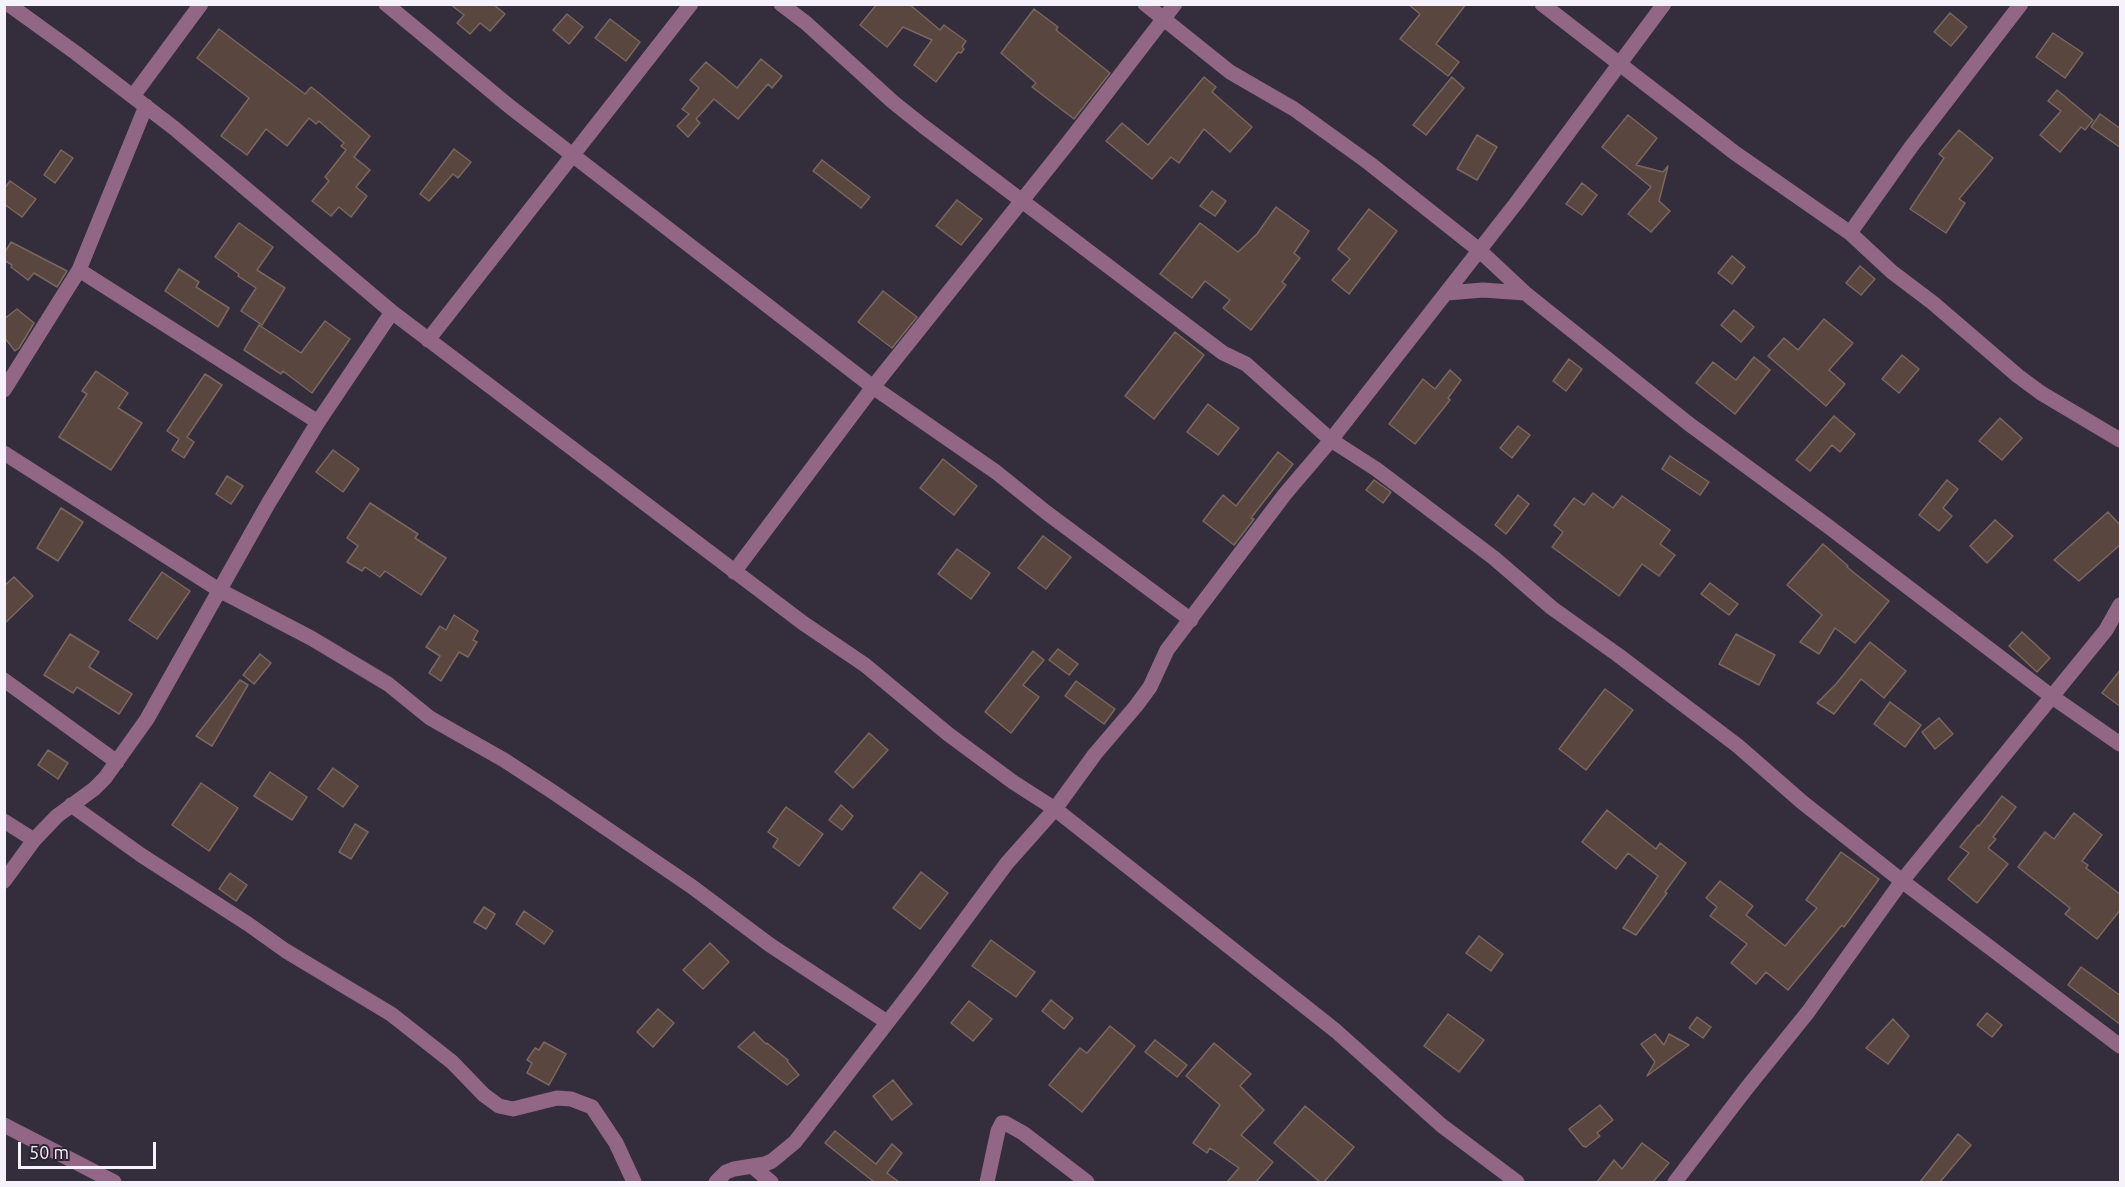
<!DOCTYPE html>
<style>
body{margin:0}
#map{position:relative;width:2125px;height:1187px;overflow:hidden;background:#332d3c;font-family:Ubuntu,sans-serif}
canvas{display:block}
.frame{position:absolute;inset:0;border:6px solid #f6f2fc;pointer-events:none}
.scale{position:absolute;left:18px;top:1142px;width:138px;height:27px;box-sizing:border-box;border:3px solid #f6f2fc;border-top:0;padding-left:8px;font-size:18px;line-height:21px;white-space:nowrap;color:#f6f2fc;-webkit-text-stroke:4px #2a2432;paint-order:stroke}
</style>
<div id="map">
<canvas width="2125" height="1187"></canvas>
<div class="frame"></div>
<div class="scale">50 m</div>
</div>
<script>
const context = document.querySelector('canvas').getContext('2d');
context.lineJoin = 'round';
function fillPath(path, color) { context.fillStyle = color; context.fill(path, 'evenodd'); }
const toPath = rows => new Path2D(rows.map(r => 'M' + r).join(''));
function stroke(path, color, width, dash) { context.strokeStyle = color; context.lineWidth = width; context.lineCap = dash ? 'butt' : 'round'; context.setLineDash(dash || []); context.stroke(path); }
const building = toPath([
 [450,4,493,4,505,14,490,31,480,23,470,34,457,23,464,15,450,4],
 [877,4,909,4,940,30,944,25,966,41,962,47,964,49,961,53,958,52,936,82,914,65,932,40,903,27,887,47,860,25,877,4],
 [1408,4,1466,4,1436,44,1459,62,1448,76,1400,39,1420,14,1408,4],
 [1034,9,1058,27,1056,30,1110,73,1074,119,1032,87,1036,83,1001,53,1034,9],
 [1950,13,1967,27,1951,46,1934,32,1950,13],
 [567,14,583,27,569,44,553,30,567,14],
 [610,19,640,42,626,61,595,38,610,19],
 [219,29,305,94,311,87,319,93,370,136,354,157,370,170,356,187,367,196,351,217,339,207,331,216,312,201,329,181,325,177,346,150,341,146,344,143,319,121,316,124,309,118,287,146,266,129,247,155,221,136,249,98,197,58,219,29],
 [2053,33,2083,53,2065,78,2036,57,2053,33],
 [761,59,782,76,772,88,768,84,738,119,714,99,696,119,700,123,688,137,677,126,689,114,682,109,699,88,690,80,706,62,737,88,761,59],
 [1204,77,1216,87,1212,92,1252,127,1230,152,1204,129,1179,163,1171,157,1152,179,1106,141,1122,123,1148,145,1204,77],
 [1452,77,1464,88,1426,135,1413,125,1452,77],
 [2057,90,2093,120,2085,130,2081,127,2060,152,2040,135,2061,111,2048,101,2057,90],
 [2100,114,2121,129,2121,148,2091,127,2100,114],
 [1628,115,1657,138,1636,165,1663,172,1668,166,1659,201,1670,211,1651,232,1628,214,1651,187,1602,147,1628,115],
 [1959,130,1993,158,1959,199,1965,203,1946,233,1910,209,1944,158,1939,154,1959,130],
 [1477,135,1497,147,1477,180,1457,169,1477,135],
 [454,149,471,162,458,178,453,174,429,201,420,194,454,149],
 [61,150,73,158,55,183,44,175,61,150],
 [822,160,870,197,861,208,813,171,822,160],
 [10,181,36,199,22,217,4,204,4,189,10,181],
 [1582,183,1597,195,1582,215,1566,204,1582,183],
 [1212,191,1226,201,1215,216,1200,206,1212,191],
 [957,200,982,219,961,245,936,226,957,200],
 [1276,207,1309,231,1294,253,1300,258,1282,282,1286,285,1251,330,1223,308,1230,300,1205,281,1192,298,1160,274,1200,223,1238,252,1257,234,1276,207],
 [1369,209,1397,231,1349,294,1332,280,1350,259,1338,249,1369,209],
 [239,223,273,247,257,270,285,288,262,325,241,311,256,288,238,276,239,274,215,257,239,223],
 [11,242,67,271,57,287,34,273,28,280,11,267,12,265,4,260,4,254,11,242],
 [1732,256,1745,267,1732,284,1718,273,1732,256],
 [1860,266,1875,279,1861,295,1846,283,1860,266],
 [179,269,199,282,196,287,229,308,218,327,165,291,179,269],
 [883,291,917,317,892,348,858,322,883,291],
 [17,309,34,323,19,348,15,351,4,337,4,319,17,309],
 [1734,310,1754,327,1741,342,1721,325,1734,310],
 [1824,319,1853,343,1829,370,1845,384,1826,406,1768,356,1784,338,1798,350,1824,319],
 [325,321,350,339,312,393,283,371,281,374,244,350,259,325,301,353,325,321],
 [1175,332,1204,355,1154,419,1125,396,1175,332],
 [1902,355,1919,369,1899,393,1882,379,1902,355],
 [1754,357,1770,370,1735,414,1696,383,1713,362,1736,380,1754,357],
 [1569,359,1582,369,1566,391,1553,381,1569,359],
 [1450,370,1461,380,1448,398,1450,400,1415,444,1389,424,1423,379,1435,389,1450,370],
 [96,371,128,393,118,408,142,423,111,470,59,437,87,394,82,391,96,371],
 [205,374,222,385,187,437,194,442,184,458,172,450,179,439,167,431,205,374],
 [1208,404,1239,428,1218,455,1187,432,1208,404],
 [1834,416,1855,434,1840,452,1832,445,1810,471,1796,460,1834,416],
 [2000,418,2022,438,2002,460,1979,441,2000,418],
 [1518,426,1530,435,1512,458,1500,448,1518,426],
 [333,450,359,469,343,492,316,472,333,450],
 [1278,452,1293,464,1251,518,1254,519,1234,545,1203,521,1223,495,1236,506,1278,452],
 [1670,456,1709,482,1700,495,1662,469,1670,456],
 [943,459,977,486,954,515,920,488,943,459],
 [227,476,243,486,231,504,216,494,227,476],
 [1374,480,1391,492,1383,503,1366,490,1374,480],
 [1947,480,1958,489,1943,508,1952,516,1939,531,1919,515,1947,480],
 [1593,493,1613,508,1622,496,1670,530,1660,544,1675,555,1659,576,1642,564,1619,596,1552,547,1563,532,1554,525,1574,498,1584,505,1593,493],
 [1518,495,1529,504,1506,534,1495,525,1518,495],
 [370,503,418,534,415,538,446,558,421,595,385,571,380,577,365,567,362,571,347,562,358,546,347,538,370,503],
 [61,508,83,522,58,561,37,548,61,508],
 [2108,512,2121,526,2121,544,2079,581,2054,560,2108,512],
 [1995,520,2013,536,1987,563,1970,546,1995,520],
 [1043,536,1071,557,1046,589,1018,568,1043,536],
 [1823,544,1848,566,1847,567,1889,601,1855,643,1835,628,1819,654,1800,642,1822,615,1787,585,1823,544],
 [957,549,990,573,971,599,938,574,957,549],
 [162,572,190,591,157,639,129,620,162,572],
 [14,577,33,596,4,624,4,586,14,577],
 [1710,583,1738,604,1729,615,1701,594,1710,583],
 [454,615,478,631,473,640,477,642,468,657,459,652,441,681,429,673,440,656,426,647,440,626,446,630,454,615],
 [2022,632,2050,658,2037,672,2009,646,2022,632],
 [70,634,99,652,89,667,132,694,119,714,77,687,73,693,44,675,70,634],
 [1736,634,1775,655,1759,685,1719,664,1736,634],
 [1870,642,1906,671,1884,698,1861,679,1834,714,1817,703,1836,684,1870,642],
 [1058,649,1078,664,1069,675,1049,660,1058,649],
 [1033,651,1044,660,1023,685,1039,697,1011,733,985,712,1033,651],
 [260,654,271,663,254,684,243,675,260,654],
 [2121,669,2121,707,2102,693,2121,669],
 [240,680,248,685,212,746,196,736,240,680],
 [1076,681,1115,709,1104,724,1065,696,1076,681],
 [1605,689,1633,710,1586,770,1559,749,1605,689],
 [1890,702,1921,725,1905,747,1874,724,1890,702],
 [1939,718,1953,734,1935,749,1922,732,1939,718],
 [869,733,888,750,853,788,835,772,869,733],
 [48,750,68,763,58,779,38,765,48,750],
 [333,768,358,786,343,807,318,789,333,768],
 [270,772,307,797,292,820,254,796,270,772],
 [201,783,238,808,209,851,172,825,201,783],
 [2002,796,2016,807,1993,837,1996,839,1988,848,2008,864,1977,903,1948,879,1969,853,1960,847,1978,825,1979,826,2002,796],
 [841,805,853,816,842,830,829,820,841,805],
 [786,807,823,834,799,866,773,847,778,839,768,832,786,807],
 [1607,810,1656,849,1660,843,1686,863,1665,892,1667,893,1636,935,1623,928,1658,876,1628,853,1616,869,1582,842,1607,810],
 [2074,813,2102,835,2082,861,2088,865,2086,868,2121,895,2121,909,2097,939,2065,914,2070,908,2018,867,2045,832,2054,839,2074,813],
 [355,824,368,832,351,859,339,852,355,824],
 [1841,852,1879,879,1844,927,1842,925,1788,990,1766,972,1756,984,1731,963,1747,944,1710,916,1717,907,1706,898,1720,881,1753,906,1746,915,1785,946,1817,908,1806,900,1841,852],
 [921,872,948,893,920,929,893,908,921,872],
 [230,873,247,885,236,901,219,889,230,873],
 [484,907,495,914,486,929,474,922,484,907],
 [524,911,553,931,544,944,516,924,524,911],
 [1479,936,1503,954,1491,971,1466,953,1479,936],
 [991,940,1035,972,1016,997,972,966,991,940],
 [710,943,729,962,703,989,683,970,710,943],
 [2081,967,2121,996,2121,1025,2068,985,2081,967],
 [1051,1000,1073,1018,1064,1029,1042,1011,1051,1000],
 [969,1001,992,1019,973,1041,951,1023,969,1001],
 [658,1009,674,1023,653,1047,637,1032,658,1009],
 [1987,1013,2002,1025,1992,1037,1977,1025,1987,1013],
 [1448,1014,1484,1040,1459,1072,1424,1046,1448,1014],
 [1697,1017,1711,1027,1703,1038,1689,1028,1697,1017],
 [1893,1019,1909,1036,1888,1064,1866,1048,1893,1019],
 [1110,1026,1135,1046,1082,1112,1049,1085,1080,1048,1087,1053,1110,1026],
 [754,1032,766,1044,767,1043,788,1060,787,1061,799,1075,787,1085,738,1047,754,1032],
 [1655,1034,1664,1045,1669,1034,1689,1045,1647,1076,1655,1062,1641,1044,1655,1034],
 [1155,1040,1187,1065,1177,1077,1145,1052,1155,1040],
 [544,1042,566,1054,549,1085,527,1073,532,1063,527,1060,535,1048,539,1050,544,1042],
 [1214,1043,1251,1074,1240,1086,1264,1110,1241,1135,1273,1162,1256,1182,1227,1182,1239,1168,1210,1148,1207,1153,1193,1143,1220,1105,1186,1076,1214,1043],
 [893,1080,912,1104,892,1120,873,1096,893,1080],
 [1600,1105,1613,1120,1597,1133,1600,1136,1586,1147,1583,1146,1569,1129,1600,1105],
 [1305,1106,1354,1147,1324,1182,1320,1182,1274,1143,1305,1106],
 [835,1131,876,1164,892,1144,902,1153,887,1173,899,1182,874,1182,825,1143,835,1131],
 [1958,1134,1971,1145,1940,1182,1920,1182,1958,1134],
 [1642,1143,1669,1163,1653,1182,1597,1182,1614,1160,1622,1169,1642,1143]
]);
fillPath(building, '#58463f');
stroke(building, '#7a675f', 1.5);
stroke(toPath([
 [8,4,76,53,174,128,392,312,803,623,865,665,948,734,1013,782,1055,809,1336,1031,1441,1125,1517,1182],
 [386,4,509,106,873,387,996,472,1047,513,1191,620],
 [781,4,806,23,893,102,923,126,1223,353,1246,364,1331,440,1376,469,1494,558,1552,608,1618,655,1738,746,1802,802,1902,881,2120,1046],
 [1145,4,1230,72,1294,109,1369,163,1479,250,1525,293,1689,424,1829,527,2051,696,2120,744],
 [1542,4,1735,153,1850,233,1892,272,1933,303,2018,376,2041,393,2120,440],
 [133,96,201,4],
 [146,106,79,270,318,422],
 [1850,233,1911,147,2021,4],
 [1447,293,1483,290,1525,293],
 [428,340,691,4],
 [4,390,79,270],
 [4,453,219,590,311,638,388,684,430,718,504,760,550,790,691,886,770,945,887,1022],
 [734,572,873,387,1068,143,1175,4],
 [4,680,117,762],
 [71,805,141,855,248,924,286,951,391,1014,452,1062,484,1095,499,1106,513,1109,557,1098,571,1099,592,1107,616,1143,634,1182],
 [4,821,34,840],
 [4,881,34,840,57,816,94,789,105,778,147,719,268,504,318,422,392,312],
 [4,1125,114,1182],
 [753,1167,771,1182],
 [716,1182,726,1172,734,1169,765,1164,772,1161,795,1142,921,979,1007,863,1055,809,1095,754,1136,706,1150,687,1167,650,1285,494,1331,440,1517,202,1664,4],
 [987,1182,998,1131,1002,1123,1005,1123,1023,1133,1087,1182],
 [1675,1182,1746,1089,1808,1012,1902,881,2106,630,2120,605]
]), '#926685', 15);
</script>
